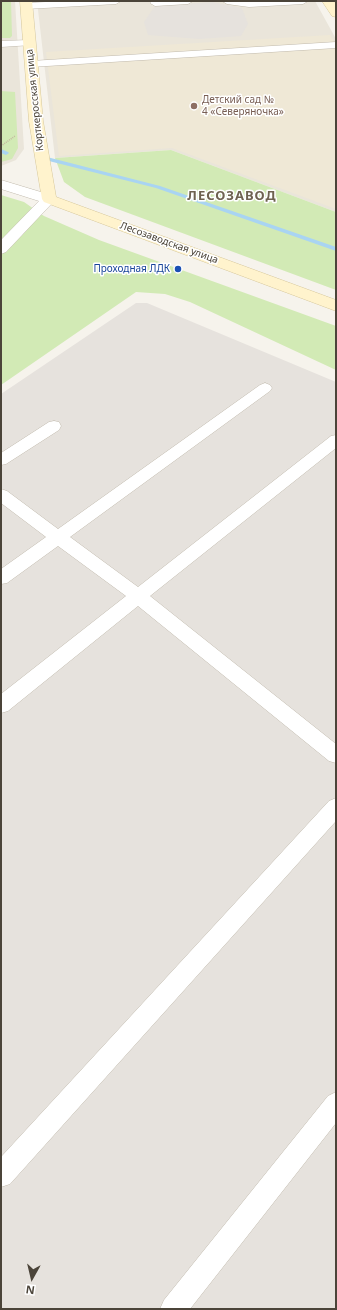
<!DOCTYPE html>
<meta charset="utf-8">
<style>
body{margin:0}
#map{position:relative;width:337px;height:1310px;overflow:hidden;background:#f6f3ec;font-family:"Noto Sans",sans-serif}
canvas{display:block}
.frame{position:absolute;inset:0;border:2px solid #4b4439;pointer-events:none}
.north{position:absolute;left:12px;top:1258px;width:40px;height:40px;-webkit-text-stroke:3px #fff;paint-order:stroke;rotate:188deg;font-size:11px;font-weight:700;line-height:16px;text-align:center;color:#4b4439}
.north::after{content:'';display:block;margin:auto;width:14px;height:18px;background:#4b4439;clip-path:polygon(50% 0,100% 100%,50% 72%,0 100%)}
</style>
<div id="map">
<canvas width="337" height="1310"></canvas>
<div class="frame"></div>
<div class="north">N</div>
</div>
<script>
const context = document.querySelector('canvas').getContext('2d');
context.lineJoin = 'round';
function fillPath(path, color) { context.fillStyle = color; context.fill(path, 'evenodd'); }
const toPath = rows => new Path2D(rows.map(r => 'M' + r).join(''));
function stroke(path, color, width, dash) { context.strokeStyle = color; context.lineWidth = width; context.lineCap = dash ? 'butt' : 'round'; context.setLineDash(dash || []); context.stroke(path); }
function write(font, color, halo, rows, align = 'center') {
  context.font = font + ' "Noto Sans",sans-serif'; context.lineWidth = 3; context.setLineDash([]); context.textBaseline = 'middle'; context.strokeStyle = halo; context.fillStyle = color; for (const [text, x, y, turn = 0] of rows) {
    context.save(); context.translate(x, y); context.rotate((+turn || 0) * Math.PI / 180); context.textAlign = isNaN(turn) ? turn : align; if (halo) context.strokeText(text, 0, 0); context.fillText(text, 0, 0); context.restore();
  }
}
fillPath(toPath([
 [1,1,15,1,24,149,16,160,1,166],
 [37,1,315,1,336,39,336,212,171,150,55,158]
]), '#eae5da');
fillPath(toPath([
 [212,2,242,8,248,24,241,36,200,39,148,35,144,22,155,6],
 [136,303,147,303,336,382,336,1309,1,1309,1,394]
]), '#e6e2dd');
fillPath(toPath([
 [330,35,336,45,336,209,172,148,59,156,46,52]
]), '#efe8d6');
fillPath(toPath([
 [1,1,11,1,12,36,10,38,1,38],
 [1,91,15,92,18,148,12,159,1,162],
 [171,150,336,212,336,290,85,197,64,182,55,158],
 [1,195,24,202,44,216,99,240,336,326,336,370,190,302,165,294,136,292,1,385]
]), '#d2eab5');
fillPath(toPath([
 [1,149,8,152,9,153,6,155,1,153,1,149],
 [43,156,160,186,336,247,336,251,156,188,41,159,41,157,43,156]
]), '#a9d4f2');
const lane = toPath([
 [65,1,121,1,116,4,26,9,21,6,26,3,65,1],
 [152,1,193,1,188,4,155,6,150,3,152,1],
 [222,1,308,1,303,4,249,7,227,4,222,1],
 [29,40,32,41,34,43,32,45,1,47,1,41,29,40],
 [336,42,336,48,31,67,26,64,31,61,336,42],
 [265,383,270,385,272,388,270,391,70,537,138,587,331,436,336,435,336,448,150,596,336,744,336,763,329,761,138,606,8,711,1,713,1,694,126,596,58,546,7,583,1,584,1,569,46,537,1,503,1,489,7,491,58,529,260,385,265,383],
 [54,421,59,422,61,426,59,430,6,464,1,465,1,453,49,422,54,421],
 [336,798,336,821,10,1184,1,1187,1,1157,329,801,336,798],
 [336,1092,336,1123,190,1309,160,1309,164,1300,328,1096,336,1092]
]);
const street = toPath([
 [1,180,54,196,56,199,6,252,1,254,1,240,39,201,1,189,1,180]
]);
const secondary = toPath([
 [20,1,32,1,43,121,56,197,336,300,336,311,44,202,42,199,29,121,20,1],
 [322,1,334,1,336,5,336,17,332,16,322,1]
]);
stroke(lane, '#c2bbae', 1);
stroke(street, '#c2bbae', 1);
stroke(secondary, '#d6c79b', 1);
stroke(toPath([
 [1,146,15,136]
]), '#c4b79f', 1.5, [1, 1]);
fillPath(lane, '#fff');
fillPath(street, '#fff');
fillPath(secondary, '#fff3cd');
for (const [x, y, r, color] of [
 [194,106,4,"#8d6e63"],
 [178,269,4,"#1a4fb4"]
]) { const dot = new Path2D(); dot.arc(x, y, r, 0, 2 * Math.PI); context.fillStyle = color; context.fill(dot); stroke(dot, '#fff', 1.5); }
write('10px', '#4b4439', '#fff', [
 ["Корткеросская улица",35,100,-96],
 ["Лесозаводская улица",169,243,20]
]);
write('10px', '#785e54', '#fff', [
 ["Детский сад №",202,100],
 ["4 «Северяночка»",202,112]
], 'left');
write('10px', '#164399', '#fff', [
 ["Проходная ЛДК",170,269]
], 'right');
context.letterSpacing = '1px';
write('bold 13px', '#6e6250', '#fff', [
 ["ЛЕСОЗАВОД",232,196]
]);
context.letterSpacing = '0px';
</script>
